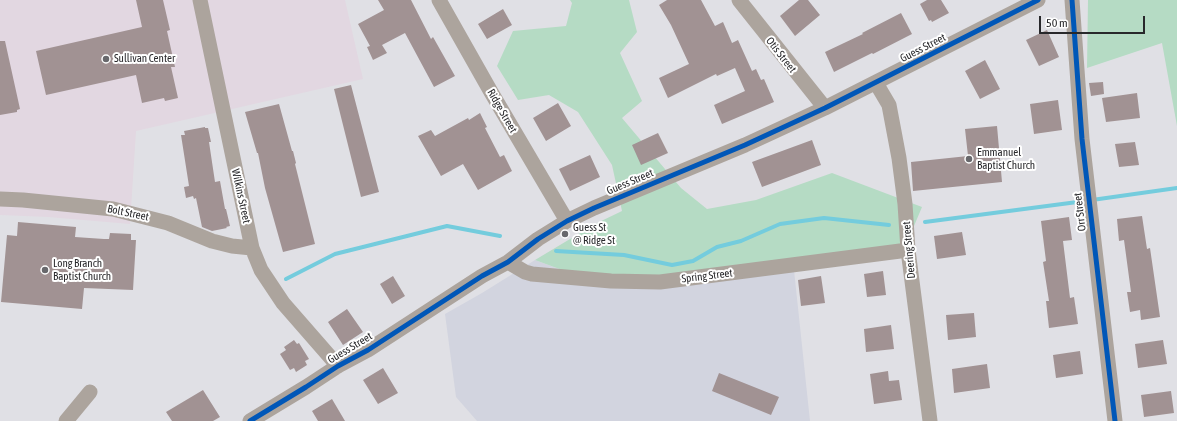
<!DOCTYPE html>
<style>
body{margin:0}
#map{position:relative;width:1177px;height:421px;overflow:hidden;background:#e0e0e5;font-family:"Asap Condensed",sans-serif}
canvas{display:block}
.scale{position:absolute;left:1039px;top:16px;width:106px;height:18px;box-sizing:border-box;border:2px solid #28282b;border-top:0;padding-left:5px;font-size:12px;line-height:14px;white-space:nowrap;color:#28282b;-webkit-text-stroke:3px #fff;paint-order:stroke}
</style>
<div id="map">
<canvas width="1177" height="421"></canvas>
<div class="scale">50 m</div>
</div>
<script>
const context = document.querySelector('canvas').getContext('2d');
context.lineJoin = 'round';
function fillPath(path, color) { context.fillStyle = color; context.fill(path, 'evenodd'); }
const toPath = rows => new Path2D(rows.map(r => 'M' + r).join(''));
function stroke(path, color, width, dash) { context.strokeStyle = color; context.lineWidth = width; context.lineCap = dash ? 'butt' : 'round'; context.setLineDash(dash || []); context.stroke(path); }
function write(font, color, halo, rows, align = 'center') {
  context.font = font + ' "Asap Condensed",sans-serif'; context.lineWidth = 4; context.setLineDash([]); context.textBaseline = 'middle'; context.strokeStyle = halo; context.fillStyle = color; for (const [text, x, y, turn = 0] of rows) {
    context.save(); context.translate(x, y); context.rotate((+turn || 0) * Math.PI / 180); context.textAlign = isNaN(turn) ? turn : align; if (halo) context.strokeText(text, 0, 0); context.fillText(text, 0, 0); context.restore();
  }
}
fillPath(toPath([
 [535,260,592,281,794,270,810,421,477,421,456,397,445,314,482,293]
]), '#d2d4df');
fillPath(toPath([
 [0,0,345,0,363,79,136,131,130,224,48,217,0,215]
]), '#e2d7e1');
fillPath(toPath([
 [570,0,629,0,637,32,620,53,642,101,622,118,681,188,707,209,756,200,832,173,922,207,906,245,794,270,592,281,535,260,595,224,622,211,612,165,578,112,549,95,518,100,497,66,513,31,566,26,572,3],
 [1088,0,1177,0,1177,126,1162,43,1087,68]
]), '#b5dbc4');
stroke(toPath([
 [1092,200,1177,188],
 [925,222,1085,201],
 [556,251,624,255,672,265,693,261,717,247,741,241,780,224,824,218,889,225],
 [286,279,335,254,447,226,500,236]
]), '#74ccdd', 4);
fillPath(toPath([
 [136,0,163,0,170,30,167,31,175,67,171,67,178,98,165,101,164,98,142,103,136,75,46,95,36,51,142,27],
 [378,0,411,0,431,39,433,37,455,76,434,87,405,33,382,45,387,53,373,60,367,47,370,46,358,24,384,10],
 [667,0,701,0,715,26,723,22,732,43,738,40,752,71,756,69,761,80,764,79,774,102,722,124,714,105,745,91,735,68,717,76,716,74,668,98,659,78,689,64,671,25,659,5],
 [799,0,808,0,820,15,795,36,780,16],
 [927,0,941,0,949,13,932,22,931,20,929,21,920,4],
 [503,9,512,25,487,39,478,24],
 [901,13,912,34,873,54,872,53,834,72,825,52,863,34,862,33],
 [1047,30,1059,57,1039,66,1026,40],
 [0,41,5,41,20,109,17,110,17,112,0,115],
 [985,60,1000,89,980,99,965,71],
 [1103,82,1104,94,1091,96,1089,83],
 [351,85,379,192,361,197,334,89],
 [1137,93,1140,118,1106,122,1102,98],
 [1058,100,1062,130,1034,134,1030,104],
 [558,103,571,126,546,141,533,118],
 [279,104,292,151,293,151,296,163,295,164,315,244,283,252,265,188,258,153,257,153,245,112],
 [480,113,487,127,485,128,500,157,504,155,512,171,478,190,463,164,441,176,418,136,431,130,435,136,468,118,469,120],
 [997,126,1002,182,913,191,911,162,968,156,965,129],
 [205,127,205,128,208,128,211,142,209,142,215,182,220,181,225,209,226,209,230,226,226,227,227,228,212,231,202,227,196,198,194,199,193,196,186,198,184,187,189,186,181,135,185,135,184,131],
 [658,133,668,153,641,165,632,145],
 [812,140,821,165,762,187,752,162],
 [1135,142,1139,165,1119,167,1115,144],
 [590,155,600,177,570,191,559,169],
 [1142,216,1147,249,1150,248,1160,317,1141,320,1140,310,1130,312,1127,292,1131,292,1124,240,1119,241,1117,219],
 [1069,217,1072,240,1063,241,1070,298,1074,297,1078,324,1049,328,1046,301,1049,301,1043,262,1046,261,1041,221],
 [18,222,76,227,75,237,104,239,109,239,110,233,131,234,131,240,136,240,133,290,84,288,82,309,1,302,7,235,17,236],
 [962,232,966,255,937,259,934,236],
 [883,271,886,295,867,297,864,274],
 [393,276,405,296,392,304,380,284],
 [821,276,825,303,801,306,798,280],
 [347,309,363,332,343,345,328,322],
 [974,313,976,337,948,340,946,315],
 [891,325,894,349,866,352,864,329],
 [294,340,297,344,299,343,309,359,305,361,307,365,296,372,294,368,290,370,280,354,286,350,284,347],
 [1163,340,1167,364,1138,368,1135,344],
 [1080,351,1083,374,1056,378,1053,355],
 [987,364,990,388,954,393,952,369],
 [383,368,398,393,378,404,363,380],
 [888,371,889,381,899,380,902,400,874,404,870,374],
 [719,373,779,397,771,415,712,391],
 [203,390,220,417,213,421,172,421,166,412],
 [1171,391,1174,413,1144,417,1141,395],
 [332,399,345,421,318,421,312,411]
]), '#a19293');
stroke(toPath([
 [200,0,252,248,261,270,283,303,338,366],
 [439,0,491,92,567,221],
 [739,0,825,108],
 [1072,0,1082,139,1115,421],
 [876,83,889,105,899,158,905,204,908,250,930,421],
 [0,199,23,200,113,209,168,223,212,241,232,246,252,248],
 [508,262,525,272,532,274,611,281,660,282,908,250],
 [66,421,90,392],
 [250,421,306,387,338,366,368,350,482,276,508,262,538,239,567,221,594,208,745,145,825,108,1038,0]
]), '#aca49d', 15);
stroke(toPath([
 [1072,0,1082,139,1115,421],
 [250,421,306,387,338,366,368,350,482,276,508,262,538,239,567,221,594,208,745,145,825,108,1038,0]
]), '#0057b8', 5);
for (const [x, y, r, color] of [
 [106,59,4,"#68686c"],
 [969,159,4,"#68686c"],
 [565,234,4,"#68686c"],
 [45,270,4,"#68686c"]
]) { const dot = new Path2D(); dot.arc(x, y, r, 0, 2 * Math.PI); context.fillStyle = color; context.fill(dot); stroke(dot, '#fff', 1.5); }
write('11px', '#28282b', '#fff', [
 ["Guess Street",923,48,-27],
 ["Otis Street",781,55,52],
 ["Ridge Street",502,111,60],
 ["Guess Street",630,182,-23],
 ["Wilkins Street",241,196,78],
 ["Orr Street",1080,212,-97],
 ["Bolt Street",128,213,12],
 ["Deering Street",909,250,-95],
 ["Spring Street",707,276,-7],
 ["Guess Street",350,348,-31]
]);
write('11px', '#28282b', '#fff', [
 ["Sullivan Center",114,59],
 ["Emmanuel",977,153],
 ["Baptist Church",977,166],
 ["Guess St",573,228],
 ["@ Ridge St",573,241],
 ["Long Branch",53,264],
 ["Baptist Church",53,277]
], 'left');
</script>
